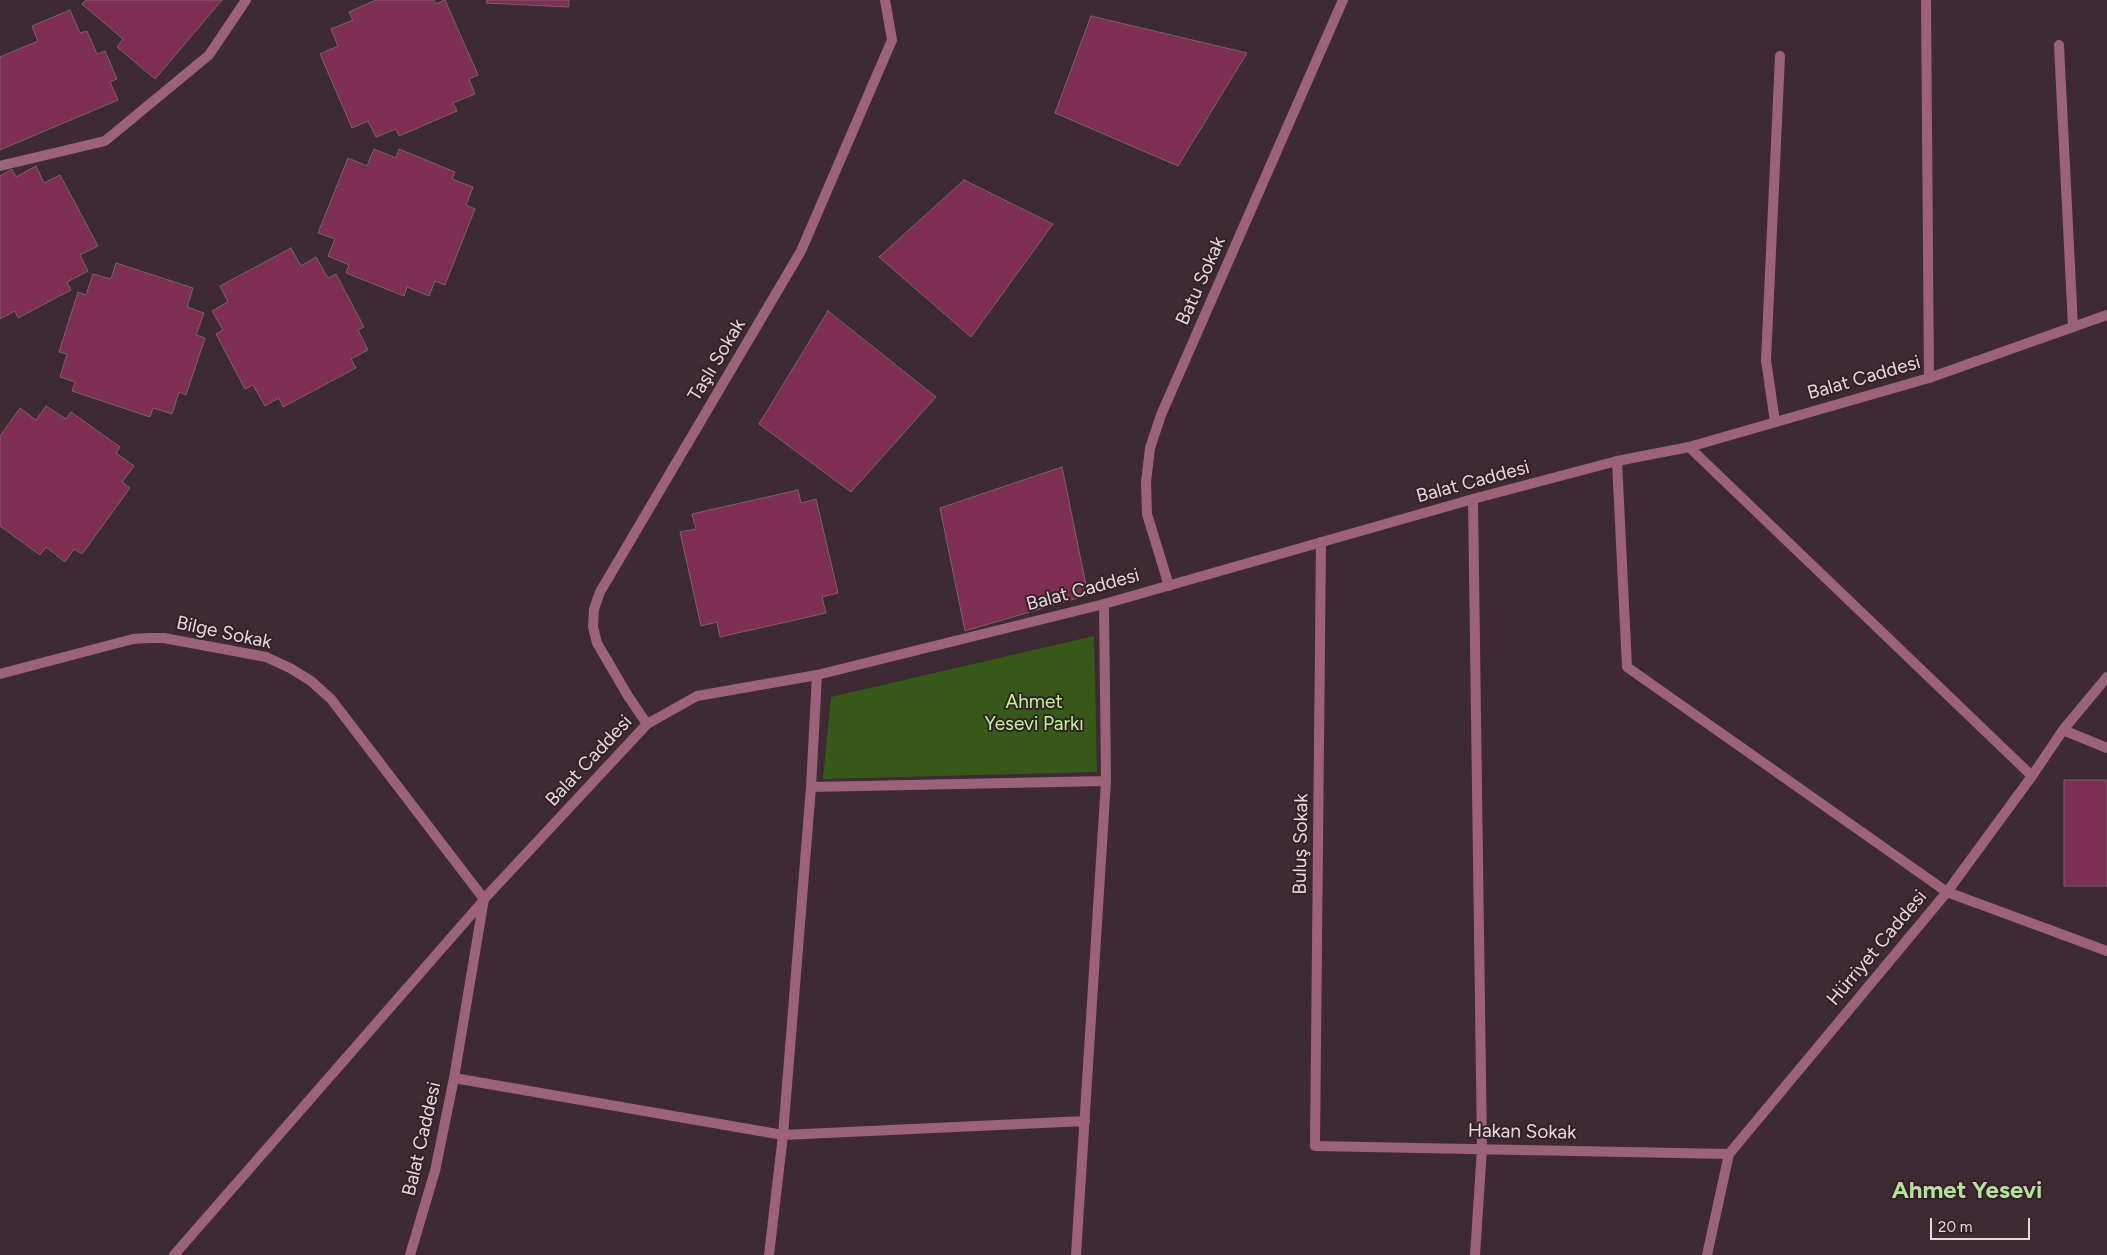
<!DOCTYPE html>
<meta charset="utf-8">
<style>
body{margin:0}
#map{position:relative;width:2107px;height:1255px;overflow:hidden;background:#3e2a32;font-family:Figtree,sans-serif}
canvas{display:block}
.scale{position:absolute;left:1930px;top:1218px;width:100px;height:22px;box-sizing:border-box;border:2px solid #e6d9de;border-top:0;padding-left:6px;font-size:15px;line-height:18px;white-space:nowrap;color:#e6d9de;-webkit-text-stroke:4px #342128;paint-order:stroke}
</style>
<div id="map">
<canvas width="2107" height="1255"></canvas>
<div class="scale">20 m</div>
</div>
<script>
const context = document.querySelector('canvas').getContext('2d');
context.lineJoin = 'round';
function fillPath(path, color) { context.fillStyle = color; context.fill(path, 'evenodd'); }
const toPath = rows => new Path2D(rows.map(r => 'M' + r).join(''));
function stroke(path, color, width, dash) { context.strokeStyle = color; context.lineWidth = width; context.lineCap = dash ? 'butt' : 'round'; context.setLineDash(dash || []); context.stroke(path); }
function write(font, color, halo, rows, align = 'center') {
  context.font = font + ' Figtree,sans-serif'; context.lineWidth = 4; context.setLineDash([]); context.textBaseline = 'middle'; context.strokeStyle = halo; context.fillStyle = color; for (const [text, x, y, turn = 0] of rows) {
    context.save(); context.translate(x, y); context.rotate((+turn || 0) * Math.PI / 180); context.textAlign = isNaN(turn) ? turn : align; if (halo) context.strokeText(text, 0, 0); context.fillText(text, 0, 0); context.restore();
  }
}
fillPath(toPath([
 [1094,636,1097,772,823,779,831,697]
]), '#36591a');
const building = toPath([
 [86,0,222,0,155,79,117,47,123,39,82,4,86,0],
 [376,0,434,0,436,4,445,0,478,75,469,79,475,94,453,103,457,111,399,136,396,129,376,137,368,121,352,128,320,54,338,46,331,29,353,20,349,12,376,0],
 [487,0,569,0,569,7,486,3,487,0],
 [70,10,80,33,87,31,97,54,105,51,117,79,110,82,118,100,0,150,0,57,38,41,32,26,70,10],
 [1091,16,1247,53,1178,166,1055,113,1091,16],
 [374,149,396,158,399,149,455,172,452,179,473,187,466,205,475,209,445,285,435,281,429,296,407,287,404,296,346,273,349,265,328,256,335,239,318,233,348,158,367,166,374,149],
 [36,166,44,183,60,175,98,246,80,255,88,271,67,282,71,290,18,318,15,311,0,319,0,176,12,169,16,177,36,166],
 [964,180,1053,224,971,337,879,257,964,180],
 [291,248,301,266,316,257,328,278,336,274,364,327,358,330,368,350,351,359,356,368,283,407,279,398,265,406,253,385,245,389,216,334,223,330,212,311,228,302,220,286,291,248],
 [116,263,193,288,187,307,204,313,196,335,205,338,186,395,179,392,172,414,153,408,150,417,72,391,75,382,60,377,67,354,59,352,78,292,86,295,93,274,111,279,116,263],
 [828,311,936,397,851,492,759,424,828,311],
 [46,406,66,419,71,412,120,447,116,453,134,466,122,482,130,488,82,554,74,549,65,562,46,547,40,555,0,526,0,436,20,408,36,420,46,406],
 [1062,467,1088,595,965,631,940,508,1062,467],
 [798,490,801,503,816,499,838,593,822,597,826,613,720,637,717,622,701,626,680,532,696,529,692,514,798,490],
 [2064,780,2107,780,2107,886,2064,886,2064,780]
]);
fillPath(building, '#7e2d53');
stroke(building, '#79626a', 1);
stroke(toPath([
 [2059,45,2073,327],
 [1775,422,1766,360,1780,56]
]), '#9c6279', 10);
stroke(toPath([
 [1926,0,1929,378],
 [0,166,105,141,209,55,246,0],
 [1689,447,2032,776],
 [1617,461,1627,667,1947,892,2107,951],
 [1473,499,1482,1149,1475,1255],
 [1321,542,1315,1146,1729,1154],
 [1169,586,1147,514,1146,482,1150,448,1161,415,1343,0],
 [0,674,133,639,149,638,164,638,266,657,290,668,311,681,331,699,484,899],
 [647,724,628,696,597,643,593,627,594,609,600,592,801,251,892,40,885,0],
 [2063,730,2107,748],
 [811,787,1106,781],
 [454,1078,783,1135,1085,1121],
 [769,1255,783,1135,811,787,817,675],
 [1076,1255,1106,781,1104,604]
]), '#9c6279', 10);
stroke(toPath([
 [174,1255,484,900],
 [410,1255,435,1171,454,1078,484,899,647,724,697,696,817,675,1104,604,1473,499,1617,461,1689,447,1929,378,2107,315],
 [1707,1255,1729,1154,1947,892,2032,776,2063,730,2107,677]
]), '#9c6279', 10);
write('19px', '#e6d9de', '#342128', [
 ["Batu Sokak",1201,281,-66],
 ["Taşlı Sokak",717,360,-59],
 ["Balat Caddesi",1864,378,-16],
 ["Balat Caddesi",1473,482,-15],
 ["Balat Caddesi",1083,590,-15],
 ["Bilge Sokak",224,633,12],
 ["Balat Caddesi",589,761,-47],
 ["Buluş Sokak",1301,844,-89],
 ["Hürriyet Caddesi",1877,948,-50],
 ["Hakan Sokak",1522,1132,1],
 ["Balat Caddesi",422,1139,-77]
]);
write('19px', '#bafa91', '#342128', [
 ["Ahmet",1034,702],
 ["Yesevi Parkı",1034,724]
]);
write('bold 24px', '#b7e19e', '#342128', [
 ["Ahmet Yesevi",1967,1191]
]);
</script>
